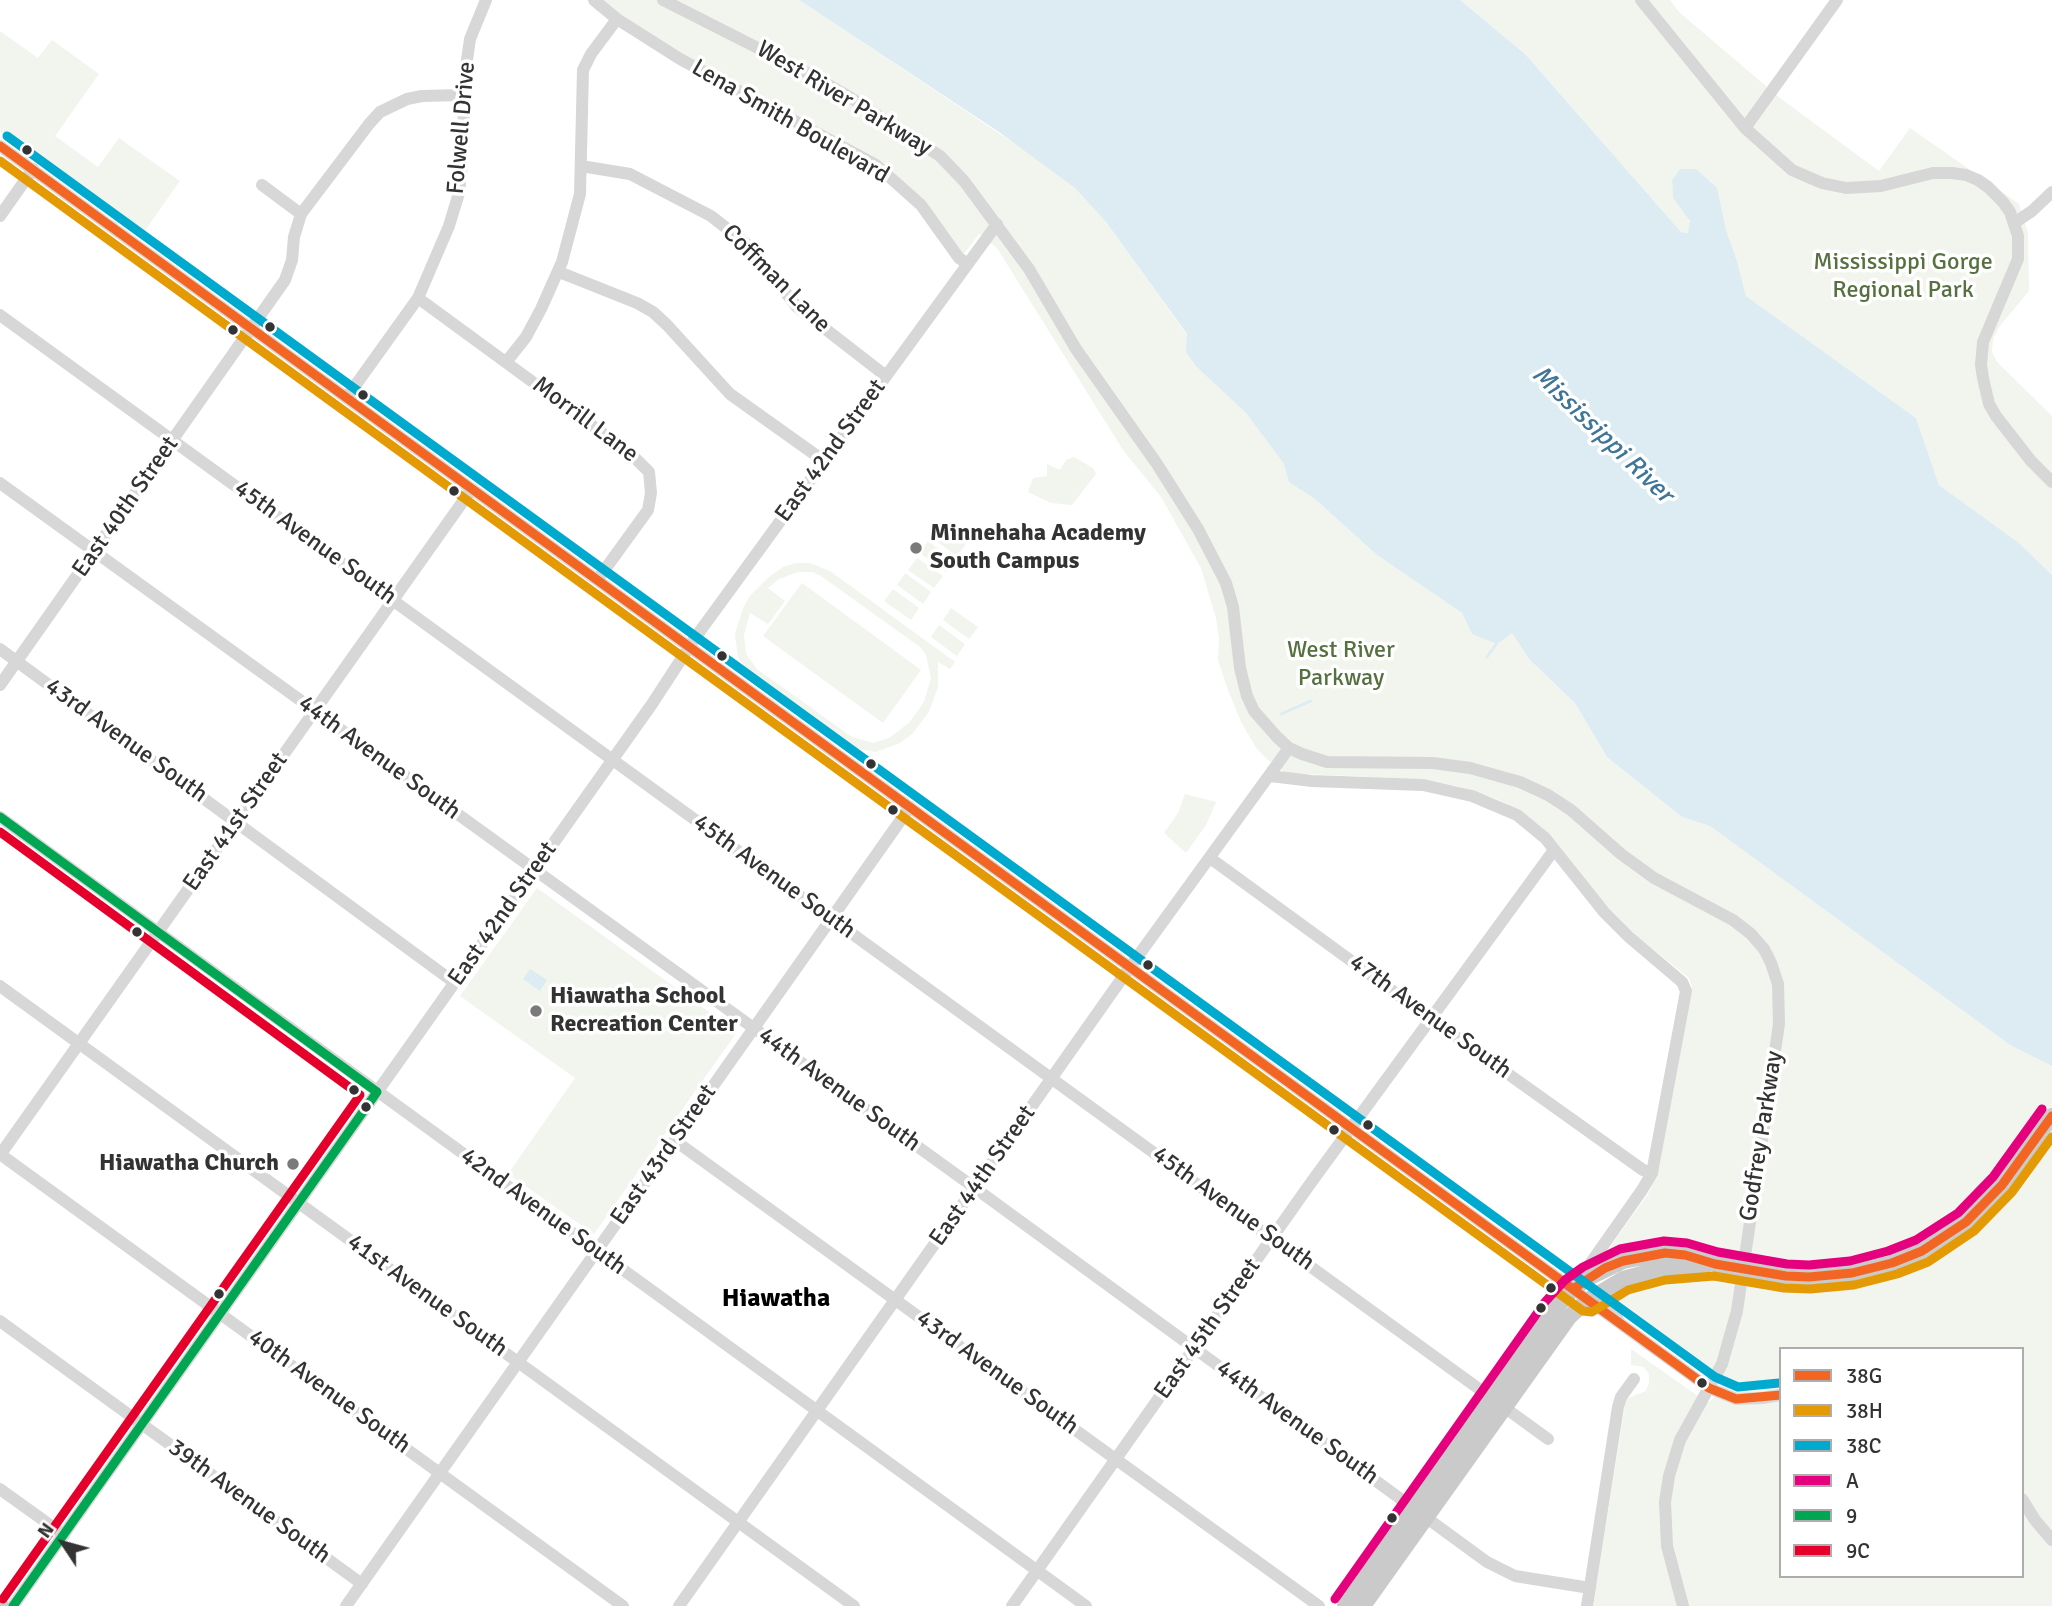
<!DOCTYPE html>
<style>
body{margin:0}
#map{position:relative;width:2052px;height:1606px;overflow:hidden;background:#fff;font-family:Signika,sans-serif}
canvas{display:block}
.legend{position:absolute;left:1779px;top:1347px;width:245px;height:231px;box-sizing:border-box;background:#fff;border:2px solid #adadad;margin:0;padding:9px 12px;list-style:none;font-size:21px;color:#333}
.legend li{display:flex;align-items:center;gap:14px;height:35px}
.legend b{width:35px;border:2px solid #adadad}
.north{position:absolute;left:28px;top:1508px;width:70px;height:70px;-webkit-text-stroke:5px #fff;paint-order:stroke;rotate:306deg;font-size:19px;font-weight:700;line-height:28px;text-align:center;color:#333}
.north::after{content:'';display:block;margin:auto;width:24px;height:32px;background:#333;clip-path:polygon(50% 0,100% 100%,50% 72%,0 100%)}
</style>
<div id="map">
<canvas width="2052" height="1606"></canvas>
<ul class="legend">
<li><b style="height:9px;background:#f26522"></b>38G</li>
<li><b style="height:9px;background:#e39a05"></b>38H</li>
<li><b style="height:9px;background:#00a9ce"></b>38C</li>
<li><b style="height:9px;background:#e5007d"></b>A</li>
<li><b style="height:9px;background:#00a651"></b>9</li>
<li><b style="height:9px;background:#e4002b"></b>9C</li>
</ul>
<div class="north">N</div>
</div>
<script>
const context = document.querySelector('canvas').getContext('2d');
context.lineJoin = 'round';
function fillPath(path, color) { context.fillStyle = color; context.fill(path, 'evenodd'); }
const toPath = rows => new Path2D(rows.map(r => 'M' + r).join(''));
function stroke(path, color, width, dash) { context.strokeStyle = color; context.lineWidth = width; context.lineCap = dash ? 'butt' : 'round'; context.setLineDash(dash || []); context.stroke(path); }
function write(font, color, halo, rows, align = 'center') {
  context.font = font + ' Signika,sans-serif'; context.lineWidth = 7; context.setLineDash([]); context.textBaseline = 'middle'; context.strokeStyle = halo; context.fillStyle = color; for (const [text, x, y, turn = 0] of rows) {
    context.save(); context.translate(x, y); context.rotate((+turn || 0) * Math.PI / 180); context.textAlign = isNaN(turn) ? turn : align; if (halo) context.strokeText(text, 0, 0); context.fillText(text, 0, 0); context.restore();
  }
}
fillPath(toPath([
 [603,0,799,0,1035,157,1075,188,1106,222,1187,335,1223,389,1246,413,1284,464,1290,482,1315,499,1377,555,1462,613,1472,634,1512,633,1529,659,1575,703,1607,757,1682,817,1710,826,2010,1045,2052,1066,2052,1606,1593,1606,1626,1399,1646,1391,1649,1383,1649,1374,1644,1367,1631,1365,1631,1349,1708,1403,1724,1388,1617,1310,1614,1304,1616,1293,1629,1286,1656,1277,1691,1275,1734,1282,1738,1253,1707,1248,1666,1247,1625,1252,1606,1258,1605,1254,1648,1194,1659,1169,1692,987,1689,978,1639,938,1602,901,1544,829,1526,815,1499,800,1458,786,1416,779,1286,773,1268,760,1257,749,1241,722,1228,690,1218,660,1219,639,1216,618,1201,568,1161,497,1123,450,997,248,979,234,964,254,925,201,879,161,683,55,620,14],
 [1781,1349,2022,1349,2022,1576,1781,1576],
 [1460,0,1670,0,1679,12,1780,98,1879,171,1910,128,2019,204,2028,233,2029,291,1999,327,1993,339,1992,352,1997,362,2052,416,2052,575,2019,543,1939,485,1916,418,1746,296,1737,261,1726,230,1696,169,1680,169,1672,180,1673,198,1690,221,1689,233,1681,232,1525,54],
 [0,31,38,58,52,40,99,74,55,136,98,167,119,138,180,181,141,236,0,132],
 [1074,457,1093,468,1096,474,1072,505,1051,503,1028,492,1033,478,1047,476,1047,464,1060,470,1066,460],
 [940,525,966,544,957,556,931,537],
 [928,541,954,560,946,572,920,553],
 [917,558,943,576,934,588,908,570],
 [796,563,810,563,830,571,955,662,950,669,938,662,938,687,929,712,912,734,900,743,876,752,853,748,751,675,738,658,735,634,743,608,750,596,769,577,783,567],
 [798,572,812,572,821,576,920,647,926,655,931,678,924,702,909,723,889,738,873,743,852,737,757,669,746,654,744,635,750,613,768,624,785,601,768,588,779,579],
 [905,573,931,592,923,604,897,585],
 [802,583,921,670,883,723,763,636],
 [893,589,919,608,911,620,884,601],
 [951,608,978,627,969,639,943,620],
 [939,625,965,644,957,656,931,637],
 [1185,794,1216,802,1206,825,1186,853,1164,833,1178,813],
 [537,888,737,1032,594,1234,508,1174,575,1078,460,996]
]), '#f1f5ed');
fillPath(toPath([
 [799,0,1460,0,1525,54,1681,232,1688,233,1690,221,1673,198,1672,180,1680,169,1696,169,1717,188,1726,230,1737,261,1746,296,1916,418,1939,485,2019,543,2052,575,2052,1066,2010,1045,1710,826,1682,817,1607,757,1575,703,1529,659,1512,633,1497,644,1472,634,1462,613,1377,555,1315,499,1289,482,1284,464,1246,413,1196,366,1186,352,1187,334,1106,222,1075,188,999,132],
 [530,969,547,980,540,991,523,979]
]), '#ddebf3');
stroke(toPath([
 [1487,657,1497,643],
 [1281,714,1311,701]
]), '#ddebf3', 2.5);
stroke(toPath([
 [594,0,617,19,680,59,876,165,921,205,959,258,968,264],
 [663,0,811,75,851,98,940,156,964,181,1029,269,1076,349,1157,464,1198,529,1226,583,1233,607,1240,668,1247,696,1254,711,1277,737,1289,748,1302,754,1327,762,1433,763,1470,768,1520,782,1548,795,1571,810,1621,854,1654,878,1733,920,1751,934,1764,949,1771,963,1778,984,1779,1024,1737,1311,1722,1364,1680,1440,1669,1476,1665,1502,1667,1546,1683,1606],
 [1641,0,1745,128,1792,170,1822,183,1846,188,1881,186,1933,173,1952,173,1966,175,1978,180,1988,187,2003,202,2010,212,2018,236,2018,259,1983,342,1981,365,1983,378,1989,404,1996,416,2031,461,2052,482],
 [1745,128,1837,0],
 [0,146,1709,1388,1736,1399,1762,1398,1781,1395],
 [581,166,630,174,711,216,749,246,797,307,886,376],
 [262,185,301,214],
 [0,216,33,169],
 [2014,223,2032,211,2052,192],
 [559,272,637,303,653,312,667,325,730,394,824,461],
 [418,298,631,454,649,472,651,493,648,510,598,579],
 [0,315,1548,1439],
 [507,361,526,337,541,309,562,262,580,194,583,70,591,54,617,19],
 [347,397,418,298,449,226,459,193,463,154,464,122,462,95,470,39,486,0],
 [0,483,968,1183,1487,1562,1515,1576,1590,1588],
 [0,649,455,983],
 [0,685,285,280,292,260,294,237,301,214,369,124,380,112,407,99,422,96,462,95],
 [1270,776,1312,781,1423,785,1472,796,1517,815,1545,838,1604,912,1629,937,1682,982,1686,991,1652,1173,1642,1190,1576,1284],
 [0,817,1086,1606],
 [1210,858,1431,1019,1643,1170,1652,1173],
 [0,986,854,1606],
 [674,1140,1319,1606],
 [0,1154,623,1606],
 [0,1155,471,490],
 [1616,1283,1608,1301,1618,1320],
 [0,1321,362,1584],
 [0,1489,64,1535],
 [2022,1499,2035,1520,2052,1540],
 [13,1606,652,704,695,638,997,224],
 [346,1606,910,807],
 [679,1606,1130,967,1289,748],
 [1012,1606,1310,1184,1554,850],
 [1587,1606,1618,1407,1621,1397,1634,1379]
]), '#d7d7d7', 12);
stroke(toPath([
 [0,1606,1,1606],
 [1345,1606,1555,1309,1573,1289,1590,1277,1623,1261,1665,1253,1685,1255,1715,1264,1786,1276,1809,1277,1852,1273,1892,1263,1922,1251,1966,1222,2002,1185,2052,1116],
 [1363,1606,1569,1317,1588,1300,1623,1279,1663,1268,1706,1265]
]), '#cacaca', 16);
stroke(toPath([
 [0,146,1709,1388,1736,1399,1781,1395],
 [1573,1289,1605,1268,1623,1261,1665,1253,1685,1255,1715,1264,1786,1276,1809,1277,1852,1273,1892,1263,1922,1251,1966,1222,2002,1185,2052,1116]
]), '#f26522', 9);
stroke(toPath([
 [0,161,1583,1311,1592,1312,1628,1290,1665,1280,1714,1276,1784,1288,1810,1289,1854,1285,1897,1274,1928,1262,1974,1231,2012,1192,2052,1137]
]), '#e39a05', 9);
stroke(toPath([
 [7,136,1715,1377,1738,1387,1779,1383]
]), '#00a9ce', 9);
stroke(toPath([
 [1335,1599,1545,1302,1565,1280,1583,1267,1620,1249,1664,1241,1687,1243,1718,1252,1787,1264,1809,1265,1850,1261,1888,1251,1916,1240,1958,1213,1993,1177,2042,1109]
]), '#e5007d', 9);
stroke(toPath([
 [0,817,377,1092,13,1606]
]), '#00a651', 9);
stroke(toPath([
 [0,832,360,1095,3,1599]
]), '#e4002b', 9);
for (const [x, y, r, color] of [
 [27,150,6,"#333"],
 [270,327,6,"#333"],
 [233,330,6,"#333"],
 [363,395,6,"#333"],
 [454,491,6,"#333"],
 [916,548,7,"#7a7a7a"],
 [722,656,6,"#333"],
 [871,764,6,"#333"],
 [893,810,6,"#333"],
 [137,932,6,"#333"],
 [1148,965,6,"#333"],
 [536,1011,7,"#7a7a7a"],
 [354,1090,6,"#333"],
 [366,1107,6,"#333"],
 [1368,1125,6,"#333"],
 [1334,1130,6,"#333"],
 [293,1164,7,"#7a7a7a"],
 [1551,1288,6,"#333"],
 [219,1294,6,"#333"],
 [1541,1308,6,"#333"],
 [1702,1383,6,"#333"],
 [1392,1518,6,"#333"]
]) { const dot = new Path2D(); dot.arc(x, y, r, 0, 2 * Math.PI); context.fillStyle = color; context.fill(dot); stroke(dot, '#fff', 2.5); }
write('24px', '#333', '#fff', [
 ["West River Parkway",844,99,31],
 ["Lena Smith Boulevard",790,122,30],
 ["Folwell Drive",462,128,-85],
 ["Coffman Lane",776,279,45],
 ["Morrill Lane",585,420,37],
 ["East 42nd Street",831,451,-54],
 ["East 40th Street",126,507,-55],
 ["45th Avenue South",315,543,36],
 ["43rd Avenue South",126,741,36],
 ["44th Avenue South",379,758,36],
 ["East 41st Street",236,822,-55],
 ["45th Avenue South",774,877,36],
 ["East 42nd Street",503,914,-55],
 ["47th Avenue South",1430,1017,36],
 ["44th Avenue South",839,1090,36],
 ["Godfrey Parkway",1762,1136,-81],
 ["East 43rd Street",664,1155,-55],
 ["East 44th Street",983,1176,-55],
 ["45th Avenue South",1233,1209,36],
 ["42nd Avenue South",543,1212,36],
 ["41st Avenue South",427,1296,36],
 ["East 45th Street",1208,1329,-55],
 ["43rd Avenue South",997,1373,36],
 ["40th Avenue South",329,1392,36],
 ["44th Avenue South",1297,1423,36],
 ["39th Avenue South",249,1502,36]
]);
write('24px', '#56703f', '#fff', [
 ["Mississippi Gorge",1903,263],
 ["Regional Park",1903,291],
 ["West River",1341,651],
 ["Parkway",1341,679]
]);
write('bold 24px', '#333', '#fff', [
 ["Minnehaha Academy",930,534],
 ["South Campus",930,562],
 ["Hiawatha School",550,997],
 ["Recreation Center",550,1025],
 ["Hiawatha Church",279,1164,"right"]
], 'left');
write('italic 26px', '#3f7597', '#fff', [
 ["Mississippi River",1602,435,44]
]);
write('bold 26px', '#000', '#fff', [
 ["Hiawatha",776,1299]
]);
</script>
